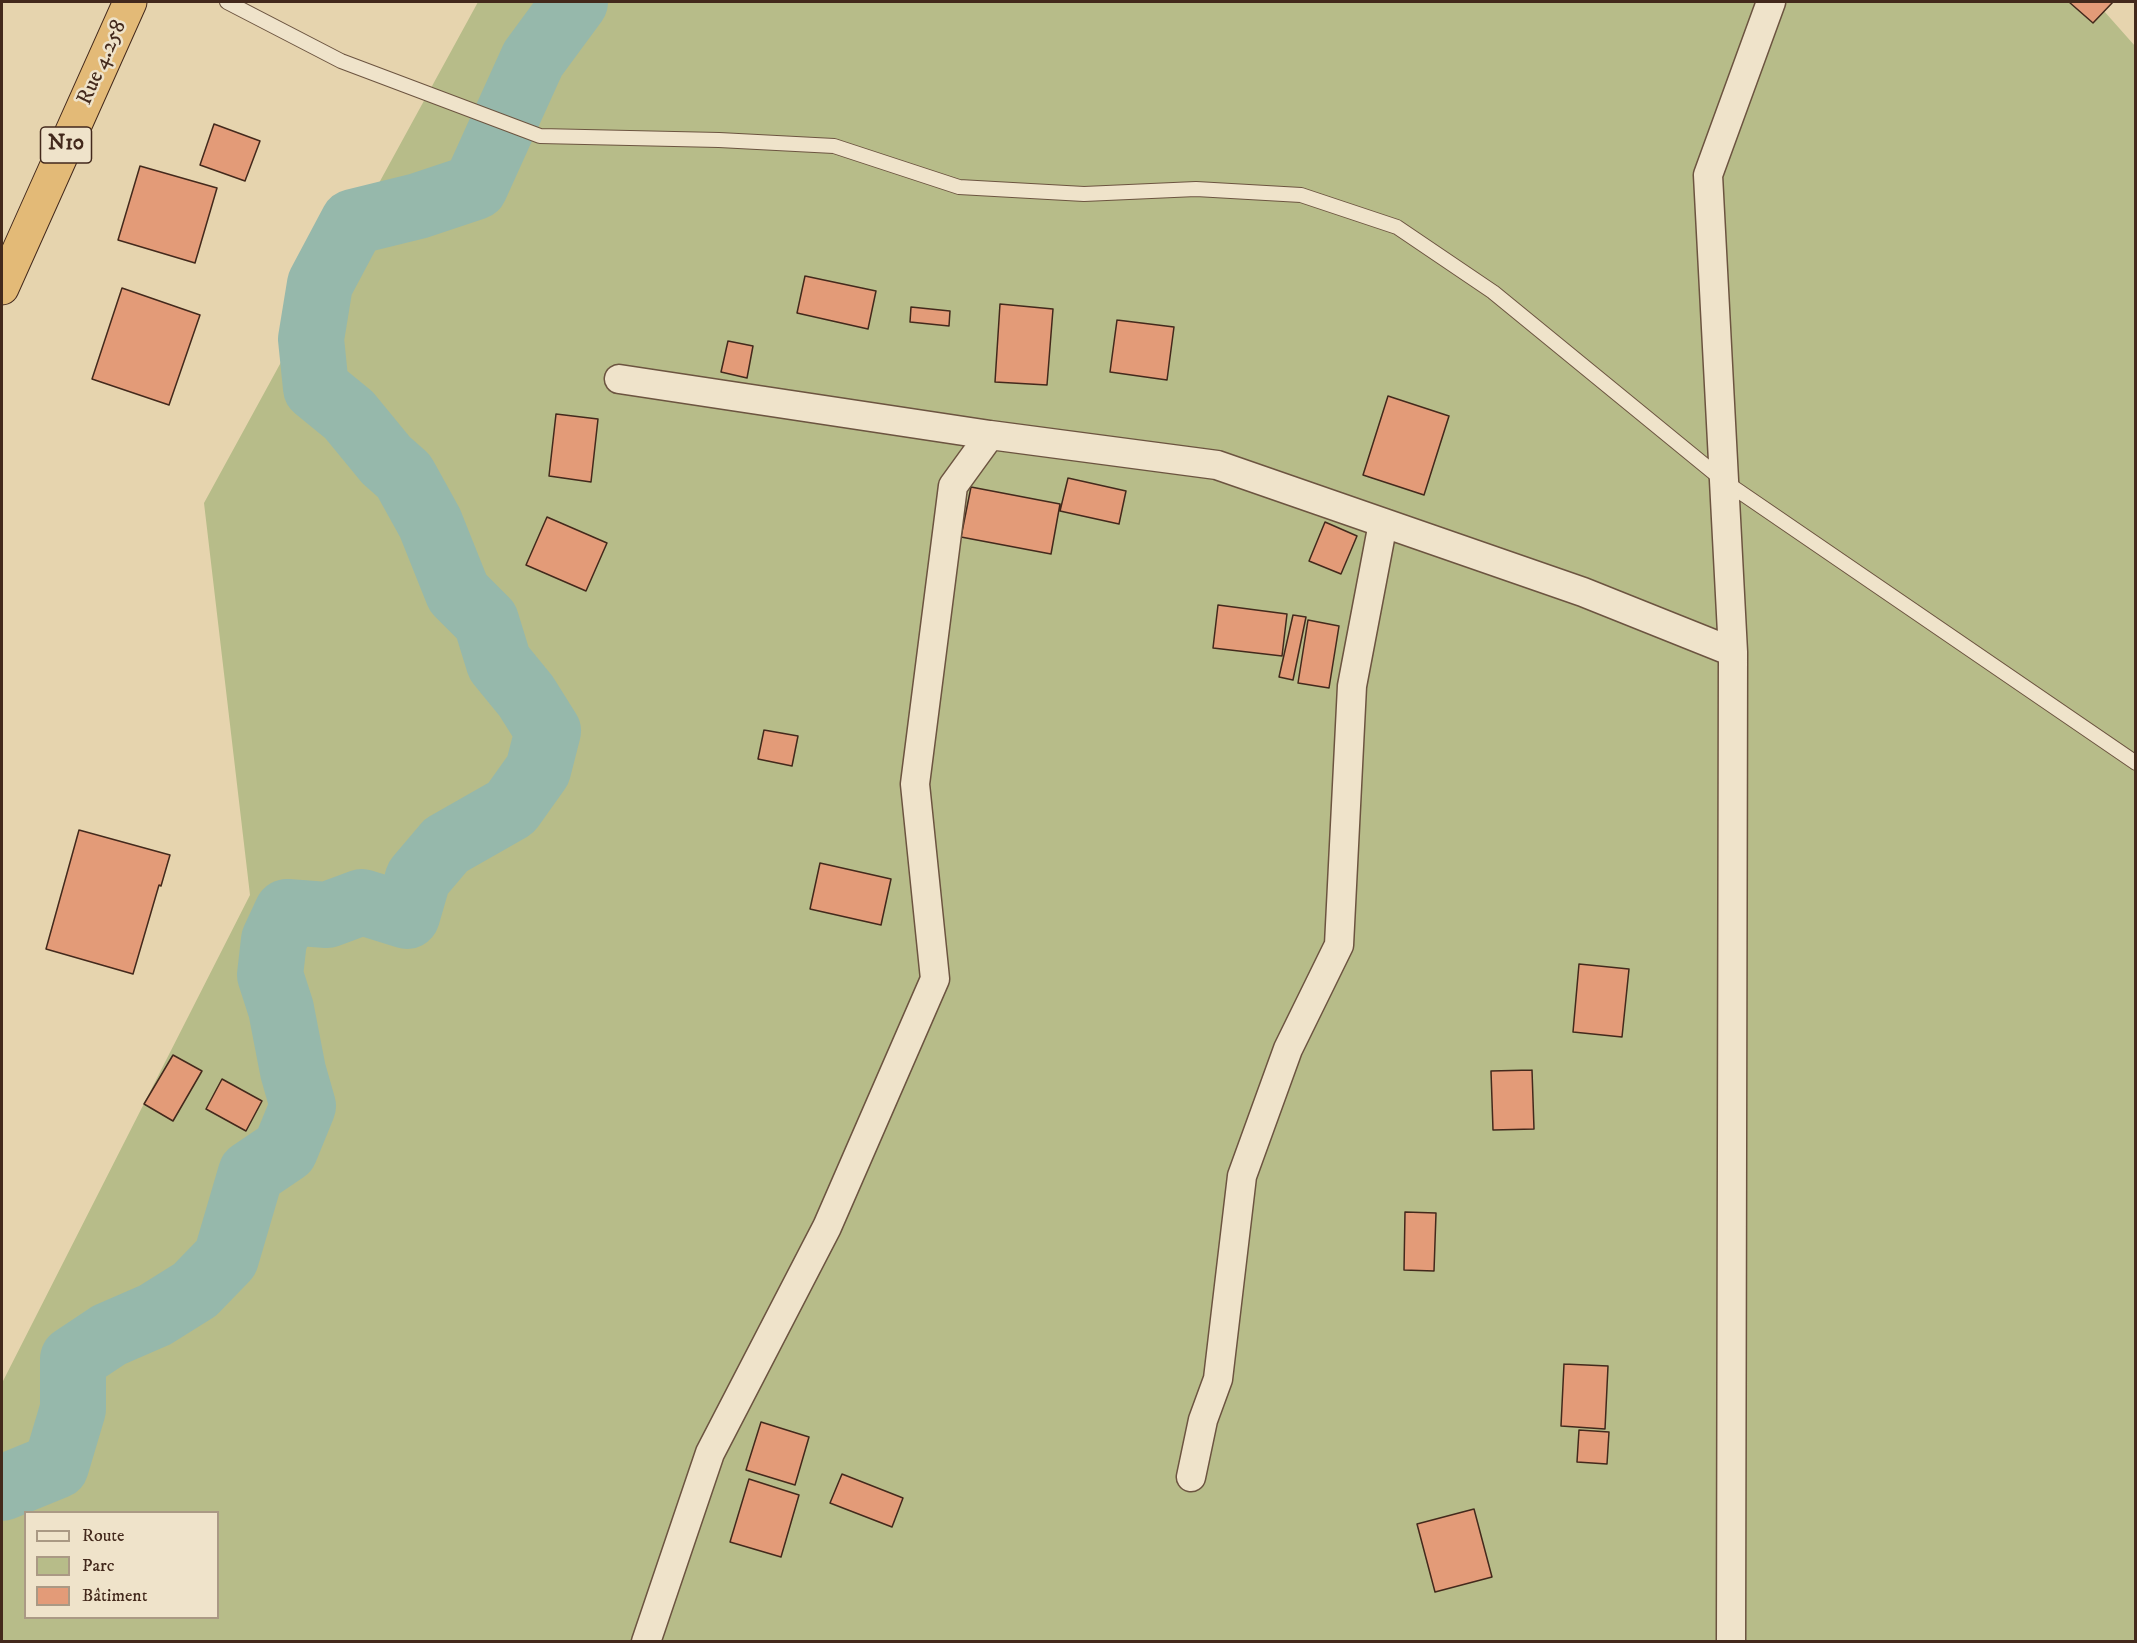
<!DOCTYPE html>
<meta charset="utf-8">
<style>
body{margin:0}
#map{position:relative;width:2137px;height:1643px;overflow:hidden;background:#e6d4ae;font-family:"IM FELL DW Pica",serif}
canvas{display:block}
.frame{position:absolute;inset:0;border:3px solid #43291c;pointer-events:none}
.legend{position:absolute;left:24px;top:1511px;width:195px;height:108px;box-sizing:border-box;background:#efe3ca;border:2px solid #aa9984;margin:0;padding:8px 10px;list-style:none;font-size:18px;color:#43291c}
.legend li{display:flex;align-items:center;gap:12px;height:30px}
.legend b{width:30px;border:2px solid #aa9984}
</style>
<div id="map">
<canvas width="2137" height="1643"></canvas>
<div class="frame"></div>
<ul class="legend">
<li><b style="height:8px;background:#efe3ca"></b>Route</li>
<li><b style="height:16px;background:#b7bc89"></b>Parc</li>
<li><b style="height:16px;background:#e39b78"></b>Bâtiment</li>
</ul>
</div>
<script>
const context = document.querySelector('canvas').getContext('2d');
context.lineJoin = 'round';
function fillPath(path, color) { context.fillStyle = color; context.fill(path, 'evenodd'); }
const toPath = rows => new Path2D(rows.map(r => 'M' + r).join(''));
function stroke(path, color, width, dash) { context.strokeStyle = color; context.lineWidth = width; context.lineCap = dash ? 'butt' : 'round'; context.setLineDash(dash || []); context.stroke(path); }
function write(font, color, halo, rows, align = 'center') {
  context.font = font + ' "IM FELL DW Pica",serif'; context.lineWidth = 5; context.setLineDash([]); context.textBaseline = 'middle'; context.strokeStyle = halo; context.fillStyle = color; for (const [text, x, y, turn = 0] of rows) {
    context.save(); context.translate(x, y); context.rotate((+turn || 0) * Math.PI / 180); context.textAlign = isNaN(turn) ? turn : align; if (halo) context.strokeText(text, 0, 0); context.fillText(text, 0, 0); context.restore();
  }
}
fillPath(toPath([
 [478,2,2096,2,2135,46,2135,1641,2,1641,2,1383,250,895,204,503],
 [26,1512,218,1512,218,1618,26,1618]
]), '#b7bc89');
stroke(toPath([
 [2,1488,56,1466,73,1409,73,1359,109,1335,155,1315,195,1290,226,1258,251,1173,285,1150,303,1106,293,1071,281,1009,270,975,274,940,287,912,327,915,362,902,407,916,418,878,446,845,511,808,538,770,548,731,526,696,499,663,486,621,458,593,430,523,404,476,386,460,349,415,316,388,311,339,320,284,353,222,418,206,475,187,533,59,575,2]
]), '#96b8ab', 66);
const building = toPath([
 [2069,2,2113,2,2093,23,2069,2],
 [214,124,260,141,245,181,200,165,214,124],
 [140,166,217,188,195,263,118,240,140,166],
 [805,276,876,291,868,329,797,313,805,276],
 [122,288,200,315,169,405,92,379,122,288],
 [1000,304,1053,309,1047,385,995,382,1000,304],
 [911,307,950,311,949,326,910,322,911,307],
 [1117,320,1174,327,1167,380,1110,372,1117,320],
 [728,341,753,346,747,378,721,372,728,341],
 [1388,396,1449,416,1424,495,1363,475,1388,396],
 [556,414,598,419,591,482,549,476,556,414],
 [1068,478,1126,491,1119,524,1060,511,1068,478],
 [971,487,1060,504,1051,554,961,537,971,487],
 [547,517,607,543,586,591,526,565,547,517],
 [1325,522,1357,536,1341,574,1309,561,1325,522],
 [1218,605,1287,614,1282,656,1213,648,1218,605],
 [1293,615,1306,617,1293,680,1279,677,1293,615],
 [1308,620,1339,626,1329,688,1298,683,1308,620],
 [764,730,798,736,792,766,758,759,764,730],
 [79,830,170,855,161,886,159,885,133,974,46,949,79,830],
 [820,863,891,879,881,925,810,909,820,863],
 [1579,964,1629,969,1622,1037,1573,1032,1579,964],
 [173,1055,202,1071,173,1121,144,1104,173,1055],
 [1532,1070,1534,1129,1493,1130,1491,1071,1532,1070],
 [222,1079,262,1101,246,1131,206,1109,222,1079],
 [1405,1212,1436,1213,1434,1271,1404,1270,1405,1212],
 [1564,1364,1608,1366,1605,1429,1561,1426,1564,1364],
 [761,1422,809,1437,795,1485,746,1470,761,1422],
 [1579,1430,1609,1432,1607,1464,1577,1462,1579,1430],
 [842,1474,903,1498,892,1527,830,1503,842,1474],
 [749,1479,799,1495,781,1557,730,1542,749,1479],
 [1474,1509,1492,1577,1435,1592,1417,1524,1474,1509]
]);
fillPath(building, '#e39b78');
stroke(building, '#43291c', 1.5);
const service = toPath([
 [227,2,341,61,540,136,719,140,834,146,959,187,1084,194,1196,189,1301,195,1397,227,1493,292,1724,481,2136,763]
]);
const minor = toPath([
 [619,379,990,435],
 [1191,1477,1203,1420,1218,1379,1242,1176,1288,1049,1339,945,1352,686,1383,523],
 [646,1642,710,1453,827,1227,935,979,915,784,953,486,990,435,1217,465,1583,592,1733,652],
 [1731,1642,1733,652,1708,175,1771,2]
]);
const trunk = toPath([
 [2,288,130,2]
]);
stroke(service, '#6c5440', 16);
stroke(minor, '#6c5440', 31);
stroke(trunk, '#43291c', 35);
stroke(service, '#efe3ca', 14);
stroke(minor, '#efe3ca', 28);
stroke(trunk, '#e3ba77', 33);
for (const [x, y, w] of [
 [66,145,51]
]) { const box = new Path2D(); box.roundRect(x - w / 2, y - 18, w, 36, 4.5); context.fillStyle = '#efe3ca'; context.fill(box); stroke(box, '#43291c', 1.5); }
write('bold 21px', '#43291c', null, [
 ["N10",66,145]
]);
write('22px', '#43291c', '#efe3ca', [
 ["Rue 4.258",103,63,-66]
]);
</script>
